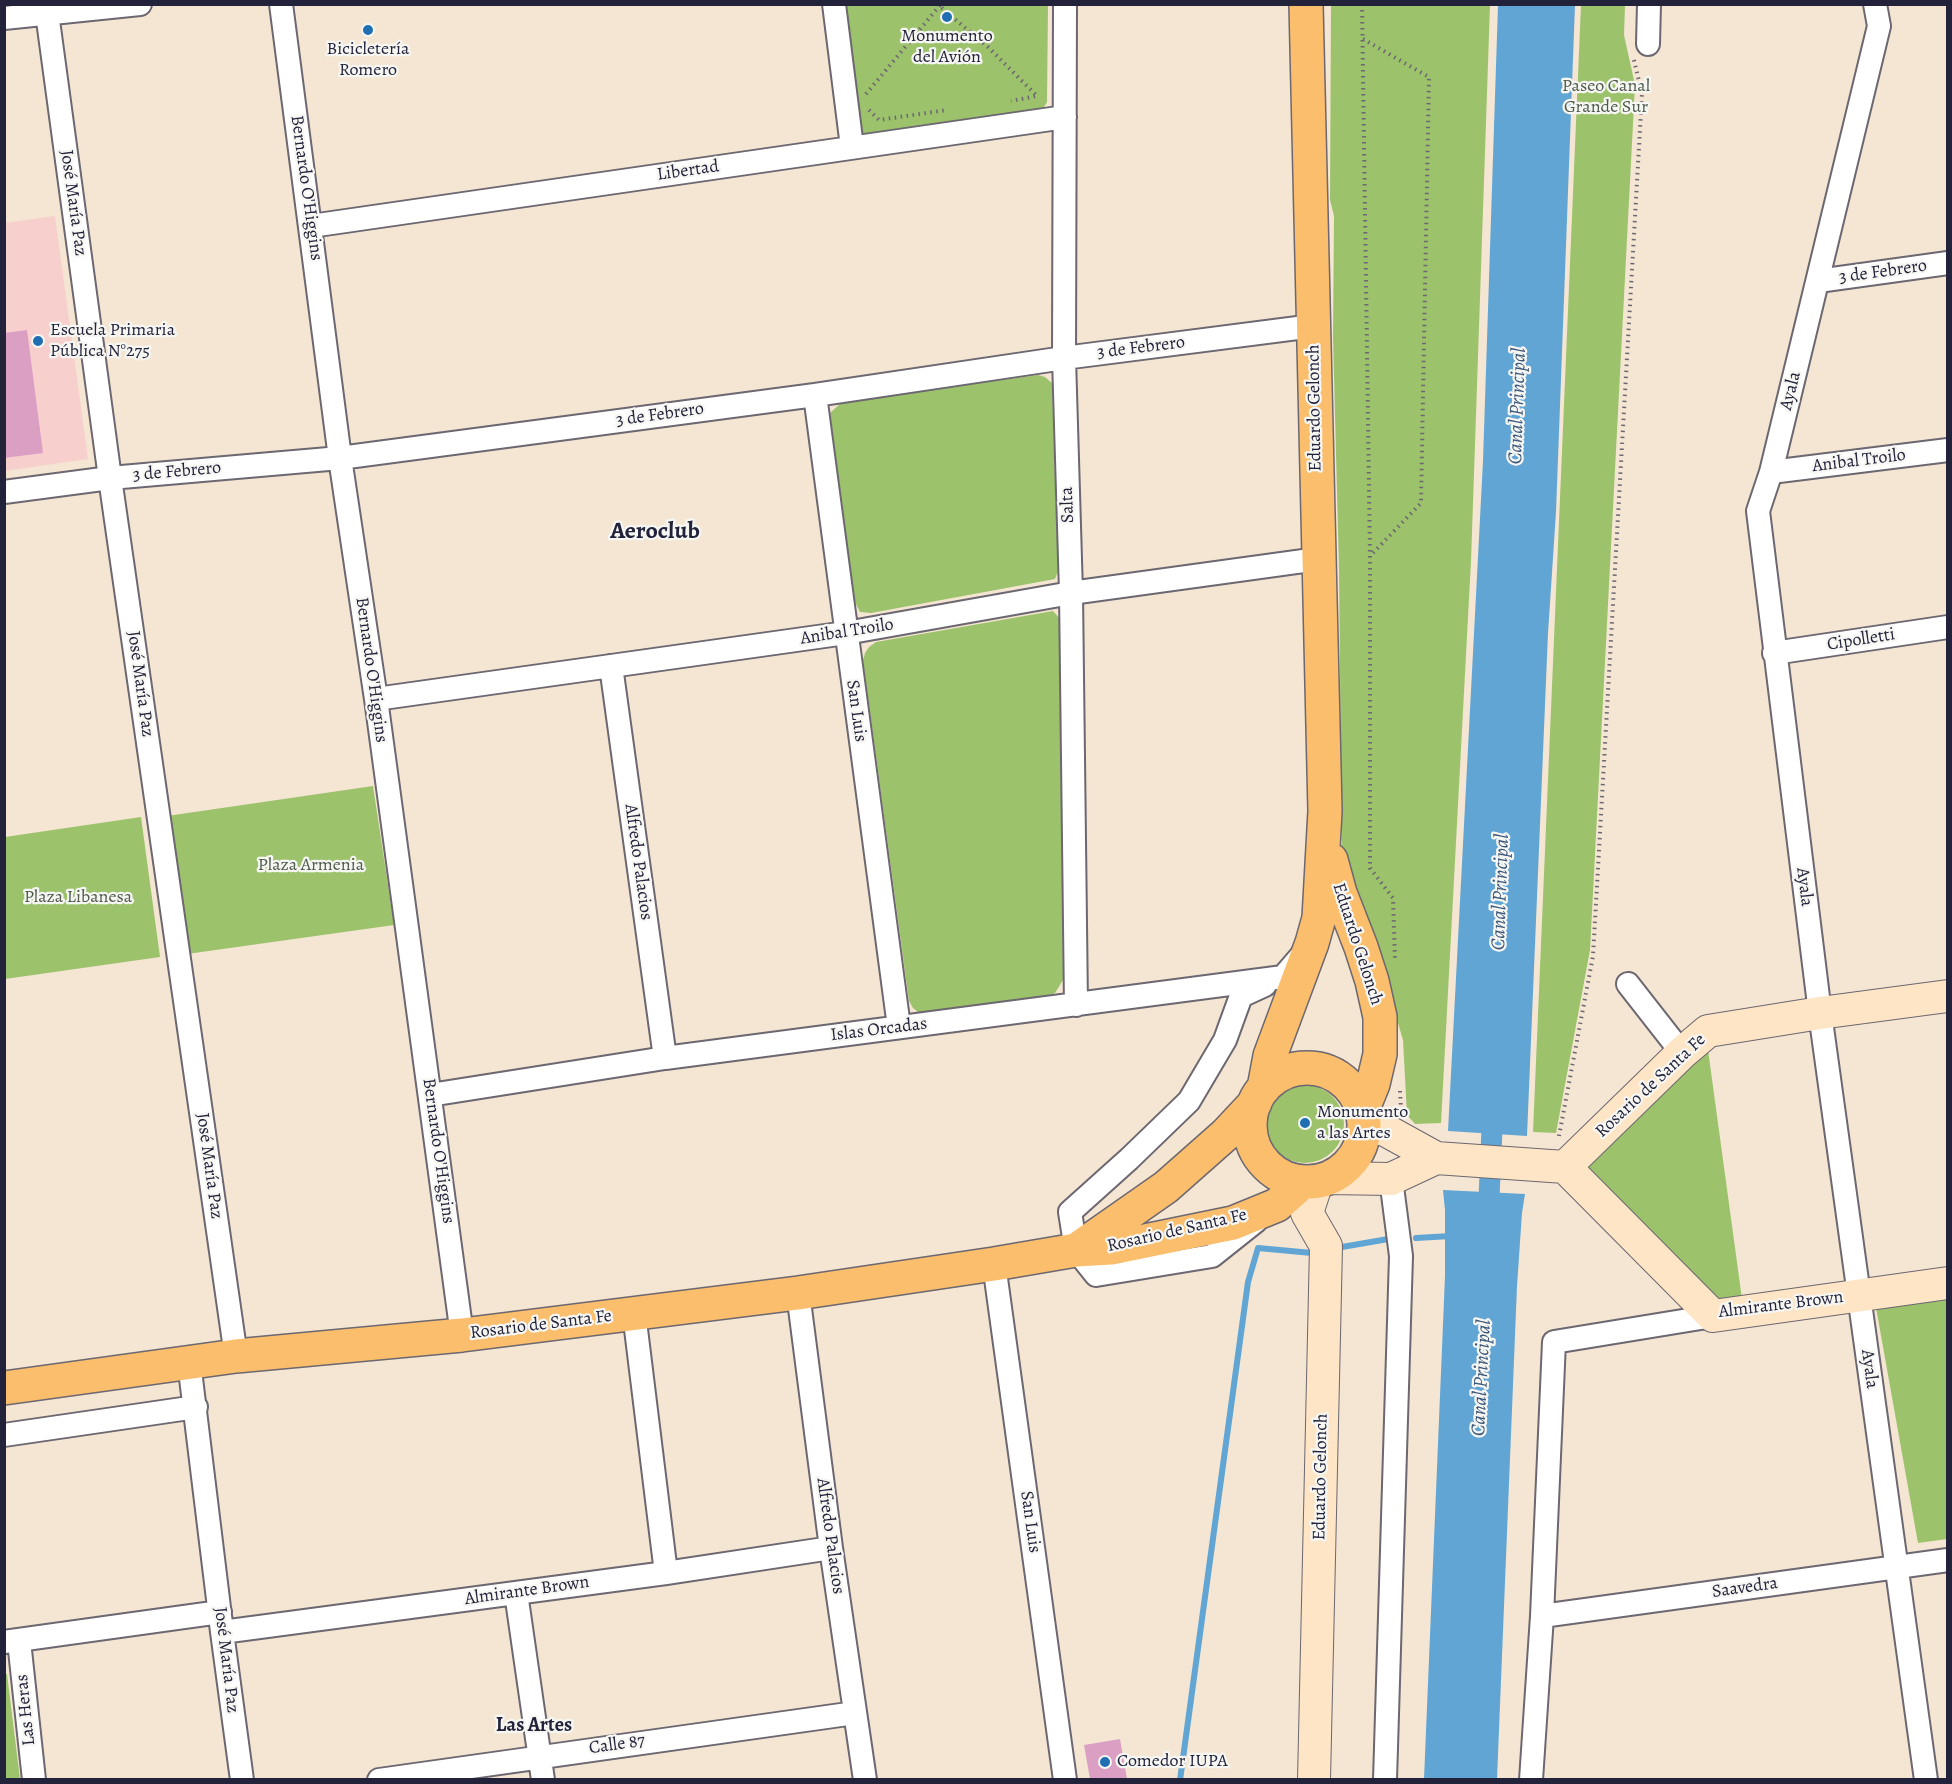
<!DOCTYPE html>
<meta charset="utf-8">
<style>
body{margin:0}
#map{position:relative;width:1952px;height:1784px;overflow:hidden;background:#f4e6d2;font-family:Alegreya,serif}
canvas{display:block}
.frame{position:absolute;inset:0;border:6px solid #22223b;pointer-events:none}
</style>
<div id="map">
<canvas width="1952" height="1784"></canvas>
<div class="frame"></div>
</div>
<script>
const context = document.querySelector('canvas').getContext('2d');
context.lineJoin = 'round';
function fillPath(path, color) { context.fillStyle = color; context.fill(path, 'evenodd'); }
const toPath = rows => new Path2D(rows.map(r => 'M' + r).join(''));
function stroke(path, color, width, dash) { context.strokeStyle = color; context.lineWidth = width; context.lineCap = dash ? 'butt' : 'round'; context.setLineDash(dash || []); context.stroke(path); }
function write(font, color, halo, rows, align = 'center') {
  context.font = font + ' Alegreya,serif'; context.lineWidth = 4.5; context.setLineDash([]); context.textBaseline = 'middle'; context.strokeStyle = halo; context.fillStyle = color; for (const [text, x, y, turn = 0] of rows) {
    context.save(); context.translate(x, y); context.rotate((+turn || 0) * Math.PI / 180); context.textAlign = isNaN(turn) ? turn : align; if (halo) context.strokeText(text, 0, 0); context.fillText(text, 0, 0); context.restore();
  }
}
fillPath(toPath([
 [55,216,88,459,5,471,4,223]
]), '#f7d0ce');
fillPath(toPath([
 [839,5,1048,5,1047,102,1043,109,855,137],
 [1331,5,1490,5,1471,561,1441,1123,1415,1124,1407,1115,1403,1040,1388,989,1342,867,1339,569,1333,338,1334,216,1330,200],
 [1581,5,1625,5,1624,35,1635,85,1590,950,1556,1133,1533,1132],
 [1038,375,1045,377,1052,383,1058,571,1055,579,871,613,860,612,855,602,830,413,842,402],
 [1053,611,1060,619,1063,980,1055,993,1048,996,926,1014,918,1012,913,1008,909,1001,863,660,865,653,869,647,876,642],
 [373,786,394,925,187,954,167,816],
 [141,817,160,957,5,979,5,837],
 [1708,1050,1742,1299,1719,1302,1586,1172,1586,1164],
 '1266 1124a39 39 0 1 1 78 0a39 39 0 1 1-78 0Z',
 [1947,1291,1947,1539,1918,1543,1875,1302],
 [7,1674,20,1779,5,1779,4,1675]
]), '#9cc26c');
fillPath(toPath([
 [1498,5,1575,5,1556,512,1548,633,1527,1136,1448,1131,1483,461],
 [1443,1190,1525,1194,1522,1213,1517,1286,1497,1779,1424,1779,1445,1276,1445,1210]
]), '#61a5d5');
stroke(toPath([
 [1416,1238,1451,1236],
 [1342,1247,1394,1238],
 [1180,1780,1248,1282,1258,1248,1312,1253]
]), '#61a5d5', 6);
stroke(toPath([
 [1488,1221,1493,1106]
]), '#61a5d5', 21);
fillPath(toPath([
 [27,330,43,453,4,458,4,333],
 [1120,1739,1127,1779,1090,1779,1084,1745]
]), '#db9fc3');
const street = toPath([
 [281,4,340,458,376,699,462,1335],
 [834,4,852,147],
 [1065,4,1064,358,1071,593,1076,1005],
 [1875,4,1879,26,1771,472,1758,511,1820,1013,1926,1780],
 [47,13,110,478,236,1356],
 [4,18,140,4],
 [1648,44,1649,4],
 [311,226,1065,117],
 [1818,281,1948,263],
 [815,395,899,1027],
 [1771,472,1948,450],
 [4,492,110,478,340,458,815,395,1064,358,1313,326],
 [1774,653,1948,627],
 [611,666,665,1058],
 [376,699,846,633,1071,593,1318,559],
 [1628,984,1682,1053],
 [430,1095,665,1058,1283,977,1302,955],
 [1256,1221,1212,1256,1096,1275,1076,1250,1070,1212,1129,1159,1189,1101,1225,1040,1241,996,1265,985],
 [994,1264,1065,1780],
 [798,1293,831,1548,865,1780],
 [634,1313,666,1573],
 [189,1362,222,1632,242,1780],
 [4,1435,196,1407],
 [516,1593,543,1780],
 [1542,1616,1948,1560],
 [222,1632,666,1573,831,1548],
 [19,1641,34,1780],
 [4,1642,220,1612],
 [379,1780,855,1713],
 [1385,1780,1401,1256,1391,1179],
 [1531,1780,1542,1616,1554,1342,1713,1316]
]);
const secondary = toPath([
 [1364,1123,1387,1131,1436,1158,1565,1167,1682,1053,1708,1031,1820,1013,1948,996],
 [1565,1167,1713,1316,1948,1283],
 [1329,1178,1391,1179,1436,1158],
 [1314,1780,1326,1246,1307,1213,1317,1182]
]);
const primary = toPath([
 [1331,860,1340,893,1361,947,1372,981,1380,1017,1380,1054,1373,1084,1362,1111],
 '1250 1125a57 57 0 1 1 114 0a57 57 0 1 1-114 0Z',
 [1264,1088,1270,1056,1312,943,1319,918,1325,811,1306,4],
 [1076,1250,1166,1187,1226,1134,1255,1103],
 [4,1388,236,1356,462,1335,798,1293,994,1264,1076,1250,1111,1248,1233,1223,1277,1205,1303,1182]
]);
stroke(street, '#6c6770', 26);
stroke(secondary, '#6c6770', 34);
stroke(primary, '#6c6770', 36);
stroke(toPath([
 [937,4,988,47,1037,96,1011,101],
 [1362,4,1370,556,1370,868,1393,898,1395,960],
 [1363,39,1429,77,1421,503,1371,555],
 [866,94,941,4],
 [869,110,879,120,947,110],
 [1400,1091,1401,1110],
 [1559,1136,1593,956,1642,94,1634,60]
]), '#6c6770', 4, [1.5, 4.5]);
stroke(street, '#fff', 22);
stroke(secondary, '#fde5c5', 32);
stroke(primary, '#fabe6d', 33);
for (const [x, y, r, color] of [
 [947,17,6,"#1f6fb2"],
 [368,30,6,"#1f6fb2"],
 [38,341,6,"#1f6fb2"],
 [1305,1123,6,"#1f6fb2"],
 [1105,1762,6,"#1f6fb2"]
]) { const dot = new Path2D(); dot.arc(x, y, r, 0, 2 * Math.PI); context.fillStyle = color; context.fill(dot); stroke(dot, '#f6f6f2', 2); }
write('18px', '#22223b', '#f6f6f2', [
 ["Monumento",947,37,"center"],
 ["del Avión",947,58,"center"],
 ["Bicicletería",368,50,"center"],
 ["Romero",368,71,"center"],
 ["Escuela Primaria",50,331],
 ["Pública N°275",50,352],
 ["Monumento",1317,1113],
 ["a las Artes",1317,1134],
 ["Comedor IUPA",1117,1762]
], 'left');
write('18px', '#4d5a4c', '#f6f6f2', [
 ["Paseo Canal",1606,87],
 ["Grande Sur",1606,108],
 ["Plaza Armenia",311,866],
 ["Plaza Libanesa",78,898]
]);
write('18px', '#22223b', '#f6f6f2', [
 ["Libertad",688,171,-8],
 ["Bernardo O'Higgins",306,188,82],
 ["José María Paz",73,203,82],
 ["3 de Febrero",1883,272,-8],
 ["3 de Febrero",1141,348,-7],
 ["Ayala",1791,391,-76],
 ["Eduardo Gelonch",1315,408,-91],
 ["3 de Febrero",660,415,-8],
 ["Anibal Troilo",1859,461,-7],
 ["3 de Febrero",177,472,-5],
 ["Salta",1068,505,-92],
 ["Anibal Troilo",847,632,-9],
 ["Cipolletti",1861,640,-9],
 ["Bernardo O'Higgins",371,670,82],
 ["José María Paz",140,684,82],
 ["San Luis",856,711,82],
 ["Alfredo Palacios",638,862,82],
 ["Ayala",1804,887,83],
 ["Eduardo Gelonch",1357,944,72],
 ["Islas Orcadas",879,1030,-7],
 ["Rosario de Santa Fe",1651,1086,-43],
 ["Bernardo O'Higgins",438,1151,82],
 ["José María Paz",209,1166,82],
 ["Rosario de Santa Fe",1177,1231,-13],
 ["Almirante Brown",1781,1305,-7],
 ["Rosario de Santa Fe",541,1325,-7],
 ["Ayala",1869,1369,82],
 ["Eduardo Gelonch",1321,1477,-89],
 ["San Luis",1030,1522,82],
 ["Alfredo Palacios",830,1536,82],
 ["Saavedra",1745,1588,-8],
 ["Almirante Brown",527,1591,-8],
 ["José María Paz",226,1660,83],
 ["Las Heras",26,1710,-96],
 ["Calle 87",617,1745,-8]
]);
write('italic 20px', '#3b5679', '#f6f6f2', [
 ["Canal Principal",1518,406,-88],
 ["Canal Principal",1501,892,-88],
 ["Canal Principal",1482,1378,-87]
]);
write('bold 20px', '#22223b', '#f6f6f2', [
 ["Las Artes",534,1726]
]);
write('bold 24px', '#22223b', '#f6f6f2', [
 ["Aeroclub",655,532]
]);
</script>
